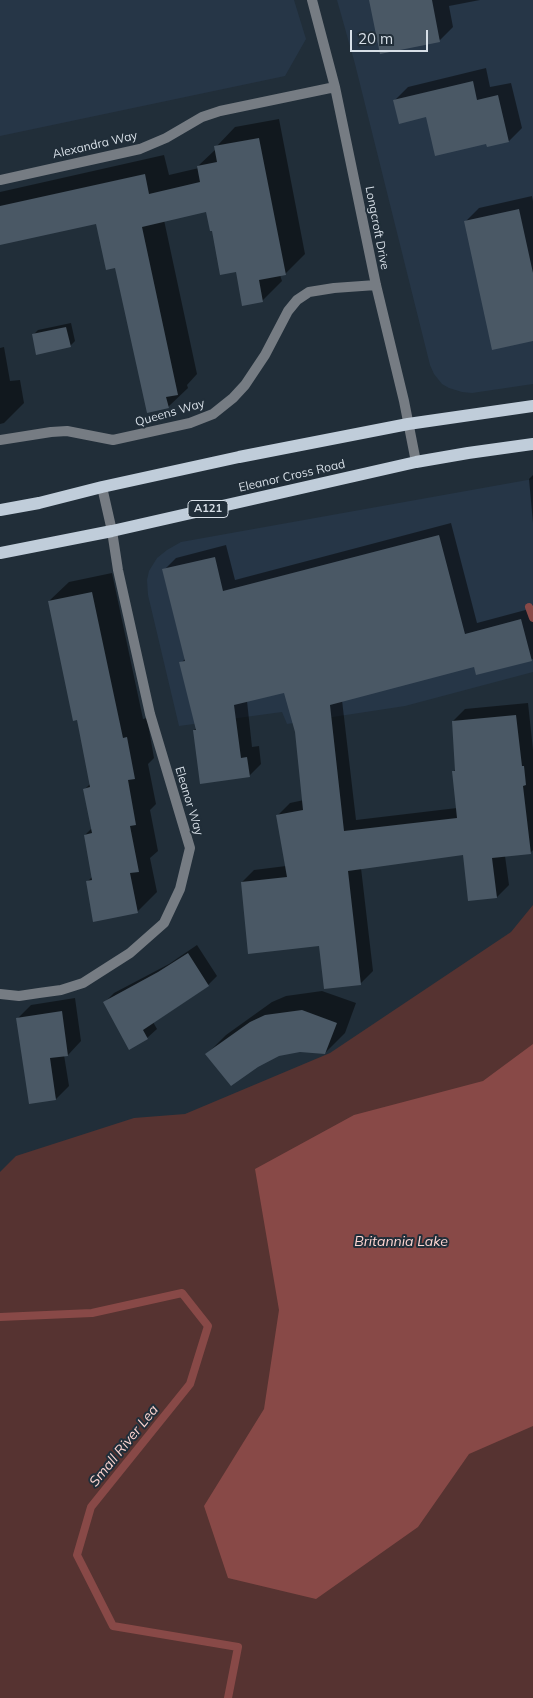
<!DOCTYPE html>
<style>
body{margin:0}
#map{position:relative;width:533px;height:1698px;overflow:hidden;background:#212e39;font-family:Mulish,sans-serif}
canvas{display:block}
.scale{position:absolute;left:350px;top:30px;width:78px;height:22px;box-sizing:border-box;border:2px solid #d7dfe7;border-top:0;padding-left:6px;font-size:15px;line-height:18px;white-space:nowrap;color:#d7dfe7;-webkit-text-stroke:4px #212e39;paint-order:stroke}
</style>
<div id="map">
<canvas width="533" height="1698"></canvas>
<div class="scale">20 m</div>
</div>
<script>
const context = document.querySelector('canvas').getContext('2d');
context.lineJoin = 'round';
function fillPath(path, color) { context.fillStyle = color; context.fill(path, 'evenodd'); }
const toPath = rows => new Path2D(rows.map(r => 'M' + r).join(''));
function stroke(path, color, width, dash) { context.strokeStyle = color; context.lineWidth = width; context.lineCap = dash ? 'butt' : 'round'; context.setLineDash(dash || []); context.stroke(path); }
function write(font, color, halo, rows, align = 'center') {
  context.font = font + ' Mulish,sans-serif'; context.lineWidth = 4; context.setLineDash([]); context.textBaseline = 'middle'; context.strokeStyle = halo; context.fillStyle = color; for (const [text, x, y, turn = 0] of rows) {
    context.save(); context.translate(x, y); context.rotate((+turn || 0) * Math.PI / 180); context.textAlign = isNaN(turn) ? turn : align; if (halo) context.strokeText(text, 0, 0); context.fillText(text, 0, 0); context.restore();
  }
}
fillPath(toPath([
 [0,0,294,0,306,39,285,76,0,136],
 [337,0,533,0,533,384,472,393,462,392,449,388,442,384,434,374,430,365,355,64],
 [533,479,533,672,405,706,287,724,282,712,179,726,148,595,147,580,149,571,157,558,167,550,181,542]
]), '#263647');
fillPath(toPath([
 [533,905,533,1698,0,1698,0,1172,16,1156,134,1118,185,1114,330,1053,511,932]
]), '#563331');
fillPath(toPath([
 [533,1044,533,1426,469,1454,418,1527,316,1599,228,1578,204,1506,264,1409,279,1310,255,1169,354,1115,483,1081]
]), '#884947');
fillPath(toPath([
 [370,0,480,0,449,6,453,27,440,40],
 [486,68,490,87,511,83,522,128,509,141,488,146,487,142,395,100,408,87],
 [279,119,305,254,285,274,280,275,282,281,262,301,237,270,213,229,207,210,164,220,197,374,187,385,188,388,168,407,116,267,97,222,0,244,0,192,164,155,169,175,199,168,198,166,216,149,216,147,235,127],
 [532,196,533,201,533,340,466,221,479,208],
 [71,323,75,341,70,346,33,335,38,330],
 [4,347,10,381,20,380,24,403,4,423,0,424,0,348],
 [533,475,533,523,529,479],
 [451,523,477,623,533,608,533,659,477,674,474,666,342,700,356,820,457,808,453,772,456,769,453,721,465,709,528,703,533,750,533,850,530,853,505,856,509,885,497,897,464,853,361,868,373,971,361,983,320,945,242,882,254,870,286,866,278,815,290,803,304,800,296,732,285,692,247,701,252,747,259,746,261,764,249,776,194,730,197,728,181,663,186,658,164,570,176,558,226,545,235,580],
 [112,573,143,719,147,718,154,758,148,764,156,804,150,810,158,851,150,858,157,892,137,912,87,882,93,876,85,835,92,828,85,789,91,783,78,718,49,601,69,582],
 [197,945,217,976,208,985,153,1022,157,1029,147,1038,105,1002,114,993,169,964],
 [322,991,356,1003,345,1033,325,1053,300,1051,207,1054,226,1035,272,1002,286,996],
 [75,998,81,1041,68,1055,64,1055,69,1086,56,1099,18,1018,31,1005]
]), '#0007');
stroke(toPath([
 [529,607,533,618],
 [0,1317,92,1313,182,1293,208,1326,190,1384,91,1507,77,1555,113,1626,238,1647,228,1698]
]), '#884947', 8);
fillPath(toPath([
 [369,0,432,0,440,42,380,54],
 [473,81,477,100,498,95,509,142,487,147,486,144,435,156,426,117,399,124,393,100],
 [259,138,286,275,259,280,263,302,242,306,236,272,220,275,212,231,210,231,206,212,142,227,178,395,166,397,169,408,147,413,115,268,106,270,96,224,0,245,0,206,145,174,149,194,200,182,197,166,217,162,214,146],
 [519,209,533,273,533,341,492,350,464,221],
 [66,327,71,347,36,355,32,334],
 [439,535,465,634,521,619,532,661,476,675,474,667,330,705,344,831,457,818,452,771,455,771,452,721,516,715,522,766,524,766,526,785,523,786,531,854,492,858,497,898,468,901,463,855,348,871,361,985,324,989,319,946,248,954,241,882,287,877,276,815,303,810,295,732,284,693,234,705,241,758,247,757,250,777,200,784,193,730,196,730,179,662,185,661,162,569,215,557,223,591],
 [92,592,123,738,127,737,135,779,128,780,136,825,130,826,139,872,130,873,138,913,93,922,86,881,92,880,84,835,92,833,83,789,90,787,77,720,73,721,48,601],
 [188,953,209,986,143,1030,148,1039,129,1050,103,1002,158,972],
 [302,1010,337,1023,325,1054,300,1052,279,1056,258,1067,231,1086,205,1054,250,1022,265,1015],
 [62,1011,68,1056,50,1058,56,1100,29,1104,16,1018]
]), '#4a5865');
stroke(toPath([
 [312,0,335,87,376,285,404,401,416,462],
 [0,180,140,149,166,138,202,117,220,111,335,87],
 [0,440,51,432,67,431,113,440,190,423,213,414,233,398,245,385,265,355,288,311,297,300,309,292,334,288,376,285],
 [0,994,19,996,39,993,61,990,83,983,130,953,164,923,180,889,190,848,150,714,118,570,112,531,102,487]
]), '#767c83', 10);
stroke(toPath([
 [0,510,39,503,102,487,239,457,408,424,533,406],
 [0,553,112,531,416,462,468,453,533,444]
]), '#c0cdda', 12);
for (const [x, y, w] of [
 [208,509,40]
]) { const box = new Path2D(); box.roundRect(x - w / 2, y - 8.5, w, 17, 4); context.fillStyle = '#212e39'; context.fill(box); stroke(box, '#d7dfe7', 1); }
write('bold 11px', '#d7dfe7', null, [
 ["A121",208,509]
]);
write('12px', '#d7dfe7', '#212e39', [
 ["Alexandra Way",95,145,-13],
 ["Longcroft Drive",377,228,79],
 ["Queens Way",170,413,-16],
 ["Eleanor Cross Road",292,476,-13],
 ["Eleanor Way",189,801,73]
]);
write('italic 14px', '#fed5d1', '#212e39', [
 ["Britannia Lake",401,1242],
 ["Small River Lea",124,1446,-51]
]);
</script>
